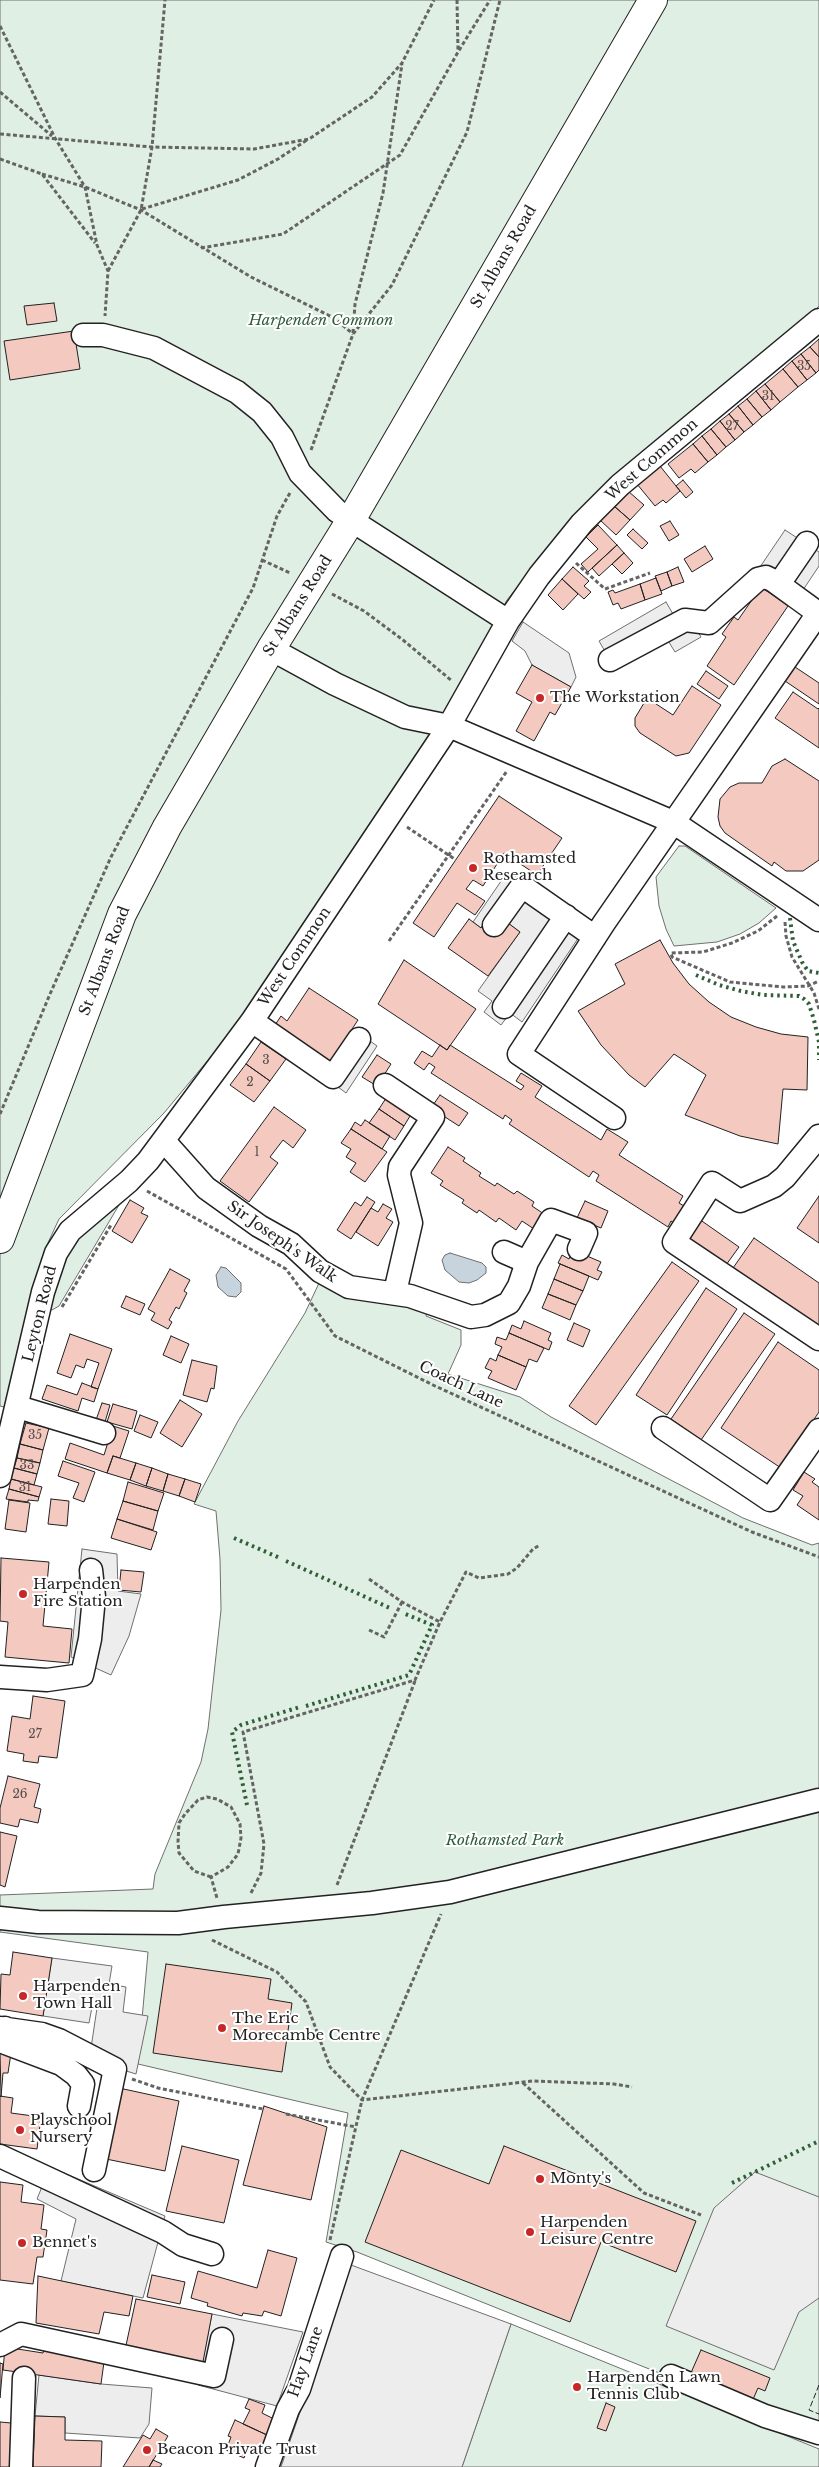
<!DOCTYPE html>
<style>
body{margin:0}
canvas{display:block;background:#fff}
</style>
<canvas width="819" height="2467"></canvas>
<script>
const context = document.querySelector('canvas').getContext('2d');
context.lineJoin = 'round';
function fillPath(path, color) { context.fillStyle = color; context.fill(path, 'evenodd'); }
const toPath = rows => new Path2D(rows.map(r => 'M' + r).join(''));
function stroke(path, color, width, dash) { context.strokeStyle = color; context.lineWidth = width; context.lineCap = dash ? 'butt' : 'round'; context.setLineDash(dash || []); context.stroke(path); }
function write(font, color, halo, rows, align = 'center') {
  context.font = font + ' "Libre Baskerville",serif'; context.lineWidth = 4; context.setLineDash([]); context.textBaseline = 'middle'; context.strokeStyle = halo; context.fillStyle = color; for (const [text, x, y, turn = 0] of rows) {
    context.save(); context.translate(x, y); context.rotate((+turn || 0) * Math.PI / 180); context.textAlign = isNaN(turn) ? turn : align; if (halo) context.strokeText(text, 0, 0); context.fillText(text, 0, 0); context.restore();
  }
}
const green = toPath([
 [0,0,819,0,819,306,800,326,554,541,507,600,450,707,278,976,164,1113,59,1219,46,1247,8,1408,0,1406,0,0],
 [679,846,685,846,776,908,759,923,740,934,717,942,674,946,666,929,659,906,656,877,679,846],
 [122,1200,59,1306,52,1310,49,1308,50,1286,73,1240,122,1200],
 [320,1281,427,1310,426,1316,461,1330,461,1345,448,1374,520,1397,551,1417,743,1518,812,1545,819,1543,819,2437,357,2252,326,2242,348,2113,138,2064,148,1952,0,1932,0,1895,153,1889,155,1874,201,1762,208,1729,221,1610,220,1559,216,1511,194,1504,238,1421,305,1313,320,1281],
 [511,2324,819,2449,819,2467,462,2467,511,2324]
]);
fillPath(green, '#e0efe3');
stroke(green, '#6f6f6f', 1);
const parking = toPath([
 [785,530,819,552,819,566,801,593,760,567,785,530],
 [666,602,673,614,684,609,701,637,675,652,667,639,615,669,599,641,666,602],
 [523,622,569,653,576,677,571,687,532,665,525,651,512,641,523,622],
 [508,871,587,925,522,1022,510,1013,501,1025,484,1012,492,1001,478,991,520,932,504,920,486,921,481,928,473,922,508,871],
 [355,1030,377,1046,346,1093,322,1075,355,1030],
 [82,1549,117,1554,118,1591,141,1594,129,1636,111,1675,71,1657,82,1549],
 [52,1958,112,1966,109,1984,126,1987,123,2012,148,2016,136,2074,123,2070,91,2048,97,2008,92,2007,89,2023,43,2016,52,1958],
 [50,2167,165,2216,143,2298,61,2281,76,2219,37,2199,50,2167],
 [755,2172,819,2197,819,2298,799,2312,774,2370,666,2326,714,2208,755,2172],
 [351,2265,511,2324,462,2467,281,2467,351,2265],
 [212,2314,303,2332,277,2406,198,2385,212,2314],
 [39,2375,101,2384,152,2388,149,2424,140,2438,65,2433,65,2417,35,2416,39,2375]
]);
fillPath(parking, '#ededed');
stroke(parking, '#6f6f6f', 1);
const water = toPath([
 [450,1253,482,1263,486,1267,486,1273,477,1280,469,1283,459,1282,445,1270,442,1260,445,1255,450,1253],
 [221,1267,226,1268,241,1283,241,1292,236,1297,228,1296,218,1287,216,1275,221,1267]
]);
fillPath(water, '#c7d3dd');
stroke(water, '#6f6f6f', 1);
const building = toPath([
 [54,303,57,321,27,325,24,306,54,303],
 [74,331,80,369,10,380,4,341,74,331],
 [819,339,819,357,810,347,819,339],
 [810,347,819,357,819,370,816,373,801,354,810,347],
 [801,354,816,373,807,380,792,361,801,354],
 [792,361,807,380,798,387,783,369,792,361],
 [783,369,798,387,780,402,765,384,783,369],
 [765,384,780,402,771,410,756,391,765,384],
 [756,391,771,410,762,417,747,399,756,391],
 [747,399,762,417,753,425,738,406,747,399],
 [738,406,753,425,744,432,729,414,738,406],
 [729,414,744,432,735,440,720,421,729,414],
 [720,421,735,440,726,447,711,429,720,421],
 [711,429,726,447,717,455,702,436,711,429],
 [702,436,717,455,708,462,693,444,702,436],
 [693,444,708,462,695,473,691,469,679,478,668,464,693,444],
 [660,466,680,491,666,503,663,500,655,506,637,484,660,466],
 [683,480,693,492,686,498,676,486,683,480],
 [628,491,644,505,630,520,614,506,628,491],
 [614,506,630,520,616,535,600,520,614,506],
 [670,521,679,535,669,541,660,526,670,521],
 [598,525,617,545,588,572,581,564,598,549,586,537,598,525],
 [633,529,648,543,642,549,627,535,633,529],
 [617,545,624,553,599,576,592,568,617,545],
 [705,546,713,559,692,572,684,559,705,546],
 [624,553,633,563,622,574,612,564,624,553],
 [573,567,589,581,584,586,591,592,584,599,562,579,573,567],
 [678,567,684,582,672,586,667,572,678,567],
 [667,572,672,586,661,591,655,576,667,572],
 [656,578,662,594,645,600,640,584,656,578],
 [562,579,578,594,563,610,548,595,562,579],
 [640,584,645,600,621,609,618,603,613,605,608,592,613,590,615,593,640,584],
 [761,587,788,606,734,685,707,666,726,637,722,634,734,617,738,620,761,587],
 [532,665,571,687,555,715,550,712,534,741,516,731,532,702,516,693,532,665],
 [795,667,819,683,819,704,785,681,795,667],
 [706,671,728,686,719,699,697,684,706,671],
 [692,686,721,705,689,753,676,756,640,733,635,726,635,718,647,698,673,715,692,686],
 [793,692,818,709,819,708,819,748,775,718,793,692],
 [785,759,819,781,819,860,803,871,786,871,774,862,772,866,725,833,720,826,718,817,720,799,730,787,739,783,762,783,772,766,785,759],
 [499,796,562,838,537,875,504,853,483,886,473,880,466,889,485,901,475,915,457,903,434,937,413,923,499,796],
 [469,919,481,928,486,920,504,920,520,932,488,976,448,948,469,919],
 [660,940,673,963,689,984,709,1002,731,1017,756,1027,781,1034,808,1037,807,1090,783,1089,778,1144,740,1136,685,1115,706,1075,674,1054,645,1087,629,1075,601,1045,578,1011,625,984,615,964,660,940],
 [404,960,476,1009,447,1050,378,1004,404,960],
 [309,988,358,1020,327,1067,271,1031,281,1016,287,1021,309,988],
 [261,1042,286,1059,270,1081,246,1064,261,1042],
 [440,1045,447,1050,450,1045,521,1090,524,1086,516,1081,521,1073,542,1086,535,1097,601,1140,607,1129,628,1142,619,1155,683,1196,679,1203,689,1209,678,1226,671,1221,668,1227,596,1181,599,1175,593,1171,589,1177,509,1124,512,1120,505,1115,503,1119,431,1073,435,1067,429,1063,424,1070,414,1063,422,1051,432,1057,440,1045],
 [377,1055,391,1064,377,1086,362,1077,377,1055],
 [246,1064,270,1081,254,1102,230,1085,246,1064],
 [388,1095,413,1111,404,1126,379,1109,388,1095],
 [440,1095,468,1113,459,1126,431,1108,440,1095],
 [274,1107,306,1130,293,1148,283,1140,270,1157,278,1163,249,1202,220,1181,274,1107],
 [379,1109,404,1126,395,1140,369,1123,379,1109],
 [365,1120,390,1136,382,1149,351,1129,355,1122,361,1126,365,1120],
 [351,1129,387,1152,365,1182,350,1172,356,1163,346,1157,351,1149,341,1143,351,1129],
 [448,1147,465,1158,463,1161,481,1173,479,1176,495,1186,497,1183,514,1194,517,1191,534,1202,532,1206,547,1216,537,1231,522,1221,516,1230,499,1218,496,1222,479,1210,477,1213,462,1203,464,1200,440,1185,443,1181,431,1173,448,1147],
 [819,1196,819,1243,797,1228,819,1196],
 [367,1197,375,1202,351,1239,337,1230,355,1202,361,1206,367,1197],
 [130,1200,144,1208,141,1213,148,1216,132,1243,112,1231,130,1200],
 [585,1201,608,1211,601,1228,577,1218,585,1201],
 [383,1204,392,1209,386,1218,393,1222,378,1246,356,1232,371,1208,378,1212,383,1204],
 [699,1219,739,1247,726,1265,686,1238,699,1219],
 [754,1238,819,1283,819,1326,733,1268,754,1238],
 [573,1250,601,1262,597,1270,602,1272,598,1280,558,1263,562,1255,569,1259,573,1250],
 [672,1262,699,1281,596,1425,569,1406,672,1262],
 [560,1264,589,1276,583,1291,554,1279,560,1264],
 [170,1269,190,1280,184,1291,187,1293,179,1309,176,1307,169,1320,172,1322,168,1329,151,1320,155,1313,148,1309,170,1269],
 [554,1279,583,1291,576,1305,548,1294,554,1279],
 [706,1288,737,1309,667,1415,636,1395,706,1288],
 [548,1294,576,1305,570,1320,542,1308,548,1294],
 [126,1296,145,1304,140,1315,121,1307,126,1296],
 [744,1313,775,1334,701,1440,671,1419,744,1313],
 [524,1321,551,1333,548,1340,552,1342,549,1350,509,1333,512,1325,521,1329,524,1321],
 [574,1323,590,1330,583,1347,567,1340,574,1323],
 [509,1333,544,1348,537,1362,529,1359,526,1367,498,1355,502,1347,495,1344,497,1337,506,1340,509,1333],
 [70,1334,112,1349,98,1389,91,1387,99,1363,87,1359,84,1368,76,1365,71,1378,57,1373,70,1334],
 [171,1336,189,1344,181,1363,163,1355,171,1336],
 [778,1342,819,1370,819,1412,781,1468,721,1428,778,1342],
 [498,1355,526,1367,516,1390,488,1378,492,1371,485,1368,490,1358,496,1361,498,1355],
 [192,1360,217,1366,214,1389,211,1388,207,1402,183,1395,192,1360],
 [82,1383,98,1389,94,1402,82,1398,78,1411,42,1399,47,1385,77,1395,82,1383],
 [180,1400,202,1414,182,1447,160,1433,180,1400],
 [102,1403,110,1405,105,1422,96,1420,102,1403],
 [113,1404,137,1411,132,1429,107,1422,113,1404],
 [140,1415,158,1422,151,1438,134,1431,140,1415],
 [26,1423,49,1428,43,1450,20,1444,26,1423],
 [113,1426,129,1431,120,1458,113,1456,107,1473,65,1459,70,1443,104,1455,113,1426],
 [20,1444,43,1450,40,1463,17,1458,20,1444],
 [113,1456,136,1463,130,1480,107,1473,113,1456],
 [17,1458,40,1463,37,1474,14,1468,17,1458],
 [63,1461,95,1472,84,1502,73,1498,79,1483,58,1476,63,1461],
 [136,1463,152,1468,146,1486,130,1480,136,1463],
 [14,1468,37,1474,34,1485,11,1479,14,1468],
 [152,1468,168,1474,163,1491,146,1486,152,1468],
 [804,1472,815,1479,812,1482,819,1487,819,1520,797,1505,803,1496,793,1490,804,1472],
 [168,1474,185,1479,179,1496,163,1491,168,1474],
 [11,1479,42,1487,39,1497,9,1489,11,1479],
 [185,1479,201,1484,195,1502,179,1496,185,1479],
 [128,1482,164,1493,158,1511,123,1501,128,1482],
 [9,1489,39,1497,38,1501,28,1500,28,1502,6,1499,9,1489],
 [51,1499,69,1501,67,1526,48,1524,51,1499],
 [9,1500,30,1503,26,1532,5,1529,9,1500],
 [123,1501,158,1511,153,1530,117,1519,123,1501],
 [117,1519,157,1532,151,1550,111,1538,117,1519],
 [1,1558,49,1562,43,1626,72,1629,69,1663,5,1657,8,1622,0,1621,1,1558],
 [121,1570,144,1572,141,1592,119,1590,121,1570],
 [33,1696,65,1701,57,1758,39,1756,38,1763,23,1761,24,1754,7,1751,12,1716,30,1719,33,1696],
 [8,1776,40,1784,34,1807,41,1809,38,1823,20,1819,18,1827,0,1823,0,1808,8,1776],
 [0,1832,17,1836,5,1887,0,1885,0,1832],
 [13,1952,52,1958,43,2016,0,2009,1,1974,10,1975,13,1952],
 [166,1964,271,1979,268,1999,292,2003,282,2072,153,2053,166,1964],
 [0,2052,11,2053,8,2073,3,2073,1,2097,0,2052],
 [119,2088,179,2101,165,2171,106,2159,119,2088],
 [0,2096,13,2098,11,2113,41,2117,37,2149,0,2144,0,2096],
 [264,2106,327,2127,311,2200,243,2185,264,2106],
 [182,2146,239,2160,224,2223,166,2211,182,2146],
 [504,2146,696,2221,676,2272,601,2242,570,2322,365,2242,401,2150,489,2184,504,2146],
 [0,2182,23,2185,21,2202,44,2205,41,2229,47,2230,43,2257,37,2257,33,2284,0,2280,0,2182],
 [268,2250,297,2258,281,2316,264,2311,262,2316,243,2313,242,2316,207,2306,208,2303,191,2298,198,2271,257,2288,268,2250],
 [152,2275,185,2282,180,2304,147,2297,152,2275],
 [38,2276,133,2296,129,2316,104,2312,99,2334,36,2323,38,2276],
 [136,2299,212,2314,202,2367,125,2350,136,2299],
 [5,2347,43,2353,44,2350,104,2362,101,2384,3,2370,5,2347],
 [701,2350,770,2378,765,2391,758,2388,751,2404,690,2375,701,2350],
 [0,2363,3,2364,0,2398,0,2363],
 [249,2399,265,2405,262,2413,274,2419,267,2435,243,2424,250,2410,245,2408,249,2399],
 [606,2403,615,2407,606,2431,597,2428,606,2403],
 [35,2416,65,2417,65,2440,102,2441,101,2467,33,2467,35,2416],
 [235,2420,267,2435,260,2450,249,2445,244,2458,226,2450,231,2437,228,2436,235,2420],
 [0,2422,11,2423,10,2467,0,2467,0,2422],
 [156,2429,168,2436,149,2467,123,2467,143,2435,150,2439,156,2429],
 [153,2460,162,2464,160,2467,149,2467,153,2460]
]);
fillPath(building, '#f3c9c0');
stroke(building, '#222', 1);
const minor = toPath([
 [83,335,103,335,154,348,237,392,262,412,282,437,300,473,337,511,508,621],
 [779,584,807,543],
 [271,649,335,684,405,717,449,726,673,822,819,920],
 [610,660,685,620,709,623,758,579,766,577,774,581,818,613],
 [494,925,522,886,595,937],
 [504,1007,566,916],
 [252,1021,333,1077,359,1039],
 [385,1085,433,1117,400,1167,399,1175,411,1223,395,1292],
 [614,1118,519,1054,604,923,819,612],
 [819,1136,785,1177,774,1186,740,1201,712,1183,674,1242,819,1339],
 [164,1141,206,1188,259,1226,291,1244,320,1271,349,1287,410,1296,471,1317,485,1315,509,1303,519,1286,527,1262,551,1220,586,1233,579,1249],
 [504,1252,527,1262],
 [18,1407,104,1433],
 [663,1428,770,1500,819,1430],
 [0,1476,43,1292,56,1253,70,1231,129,1181,148,1161,252,1021,449,726,508,621,539,576,582,523,620,485,819,320],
 [0,1677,47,1680,82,1675,90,1639,94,1597,91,1570],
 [0,1918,38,1922,178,1923,224,1917,372,1903,450,1892,819,1800],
 [0,2028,42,2034,59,2040,115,2069,94,2170],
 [5,2028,3,2042,61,2064,76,2075,83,2084,79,2106],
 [0,2156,163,2232,183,2245,212,2254],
 [0,2345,21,2334,214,2376,222,2339],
 [671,2376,765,2416,819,2433],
 [21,2467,24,2378],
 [267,2467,288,2409,299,2389,342,2256]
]);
const major = toPath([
 [0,1239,122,914,167,827,271,649,351,520,653,0]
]);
stroke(minor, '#222', 25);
stroke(major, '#222', 30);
stroke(toPath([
 [457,0,458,51],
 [0,26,55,138,85,187,97,245,108,271,105,316],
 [0,92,52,136],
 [0,134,152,147,254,149,309,139,372,97,402,63,434,0],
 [0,159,42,174,95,243],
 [42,174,85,187,141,210,251,277,334,318,353,334],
 [142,209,238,180,278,159,307,140],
 [201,248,283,234,400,155,458,52,490,0],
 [108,271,141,210,152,147,165,0],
 [353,333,355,304,383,193,402,64],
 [311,450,353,334,392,285,467,132,500,0],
 [262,560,290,573],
 [576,563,605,589,650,573],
 [332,594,364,611,403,640,452,681],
 [407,827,456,860],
 [777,916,758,931,732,943,703,952,671,953,672,957,730,982,783,987,808,986,819,981],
 [785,922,786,936,792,957,814,993,819,1009],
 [389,941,507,771],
 [0,1114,50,994,111,857,253,588,277,516,291,491],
 [147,1191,286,1269,335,1336,433,1385,752,1532,819,1557],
 [62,1307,111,1225],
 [369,1579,402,1602,440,1622],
 [369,1630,384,1637,402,1602],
 [211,1877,194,1871,179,1853,178,1842,179,1823,185,1814,198,1800,207,1797,217,1799,231,1807,240,1824,241,1838,238,1854,228,1867,211,1877,217,1898],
 [337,1885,415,1681],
 [251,1893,261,1873,264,1844,243,1732,415,1680,440,1622,466,1572,479,1578,508,1574,517,1568,533,1549,540,1545],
 [212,1940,277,1972,306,2002,330,2067,362,2100,533,2081,614,2084,632,2087],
 [132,2079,158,2088,263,2109],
 [523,2083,644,2193,701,2215],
 [286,2114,356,2127],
 [330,2240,362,2100,441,1914]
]), '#646464', 3, [4, 2.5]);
stroke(minor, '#fff', 22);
stroke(major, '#fff', 28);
stroke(toPath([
 [790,918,793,941,802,962,808,971,819,973],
 [696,975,719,985,741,991,763,995,799,996,804,999,809,1004,814,1020,819,1042,819,1060],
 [234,1538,280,1558],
 [286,1561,392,1609],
 [306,1706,409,1675,432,1625,403,1613],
 [247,1805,232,1732,241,1725,300,1707],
 [732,2183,819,2141]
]), '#2f5e38', 4, [2.5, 4]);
stroke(toPath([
 [819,2385,809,2410,819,2414]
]), '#222', 1, [6, 2.5]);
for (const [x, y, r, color] of [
 [540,698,5,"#c62828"],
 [473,868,5,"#c62828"],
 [23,1594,5,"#c62828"],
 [23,1996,5,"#c62828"],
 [222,2028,5,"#c62828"],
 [20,2130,5,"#c62828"],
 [540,2179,5,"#c62828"],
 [530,2232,5,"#c62828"],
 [22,2243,5,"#c62828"],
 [577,2387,5,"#c62828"],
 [147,2450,5,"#c62828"]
]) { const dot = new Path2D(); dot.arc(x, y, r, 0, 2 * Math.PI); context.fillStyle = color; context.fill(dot); stroke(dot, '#fff', 2); }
write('12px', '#564c4a', null, [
 ["35",804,367],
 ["31",768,397],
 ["27",732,427],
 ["3",266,1061],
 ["2",250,1083],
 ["1",257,1153],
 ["35",35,1436],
 ["33",27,1466],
 ["31",25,1488],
 ["27",35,1735],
 ["26",20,1795]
]);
write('15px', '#222', '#fff', [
 ["St Albans Road",504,257,-60],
 ["West Common",652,460,-41],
 ["St Albans Road",298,606,-58],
 ["West Common",295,957,-56],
 ["St Albans Road",105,961,-69],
 ["Sir Joseph's Walk",282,1242,35],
 ["Leyton Road",40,1314,-76],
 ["Coach Lane",461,1385,25],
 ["Hay Lane",306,2362,-70]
]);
write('italic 15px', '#2f5e38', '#fff', [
 ["Harpenden Common",321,321],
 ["Rothamsted Park",505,1841]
]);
write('15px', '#222', '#fff', [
 ["The Workstation",550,698],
 ["Rothamsted",483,859],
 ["Research",483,876],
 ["Harpenden",33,1585],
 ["Fire Station",33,1602],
 ["Harpenden",33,1987],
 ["Town Hall",33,2004],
 ["The Eric",232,2019],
 ["Morecambe Centre",232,2036],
 ["Playschool",30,2121],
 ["Nursery",30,2138],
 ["Monty's",550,2179],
 ["Harpenden",540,2223],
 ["Leisure Centre",540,2240],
 ["Bennet's",32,2243],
 ["Harpenden Lawn",587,2378],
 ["Tennis Club",587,2395],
 ["Beacon Private Trust",157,2450]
], 'left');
</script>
